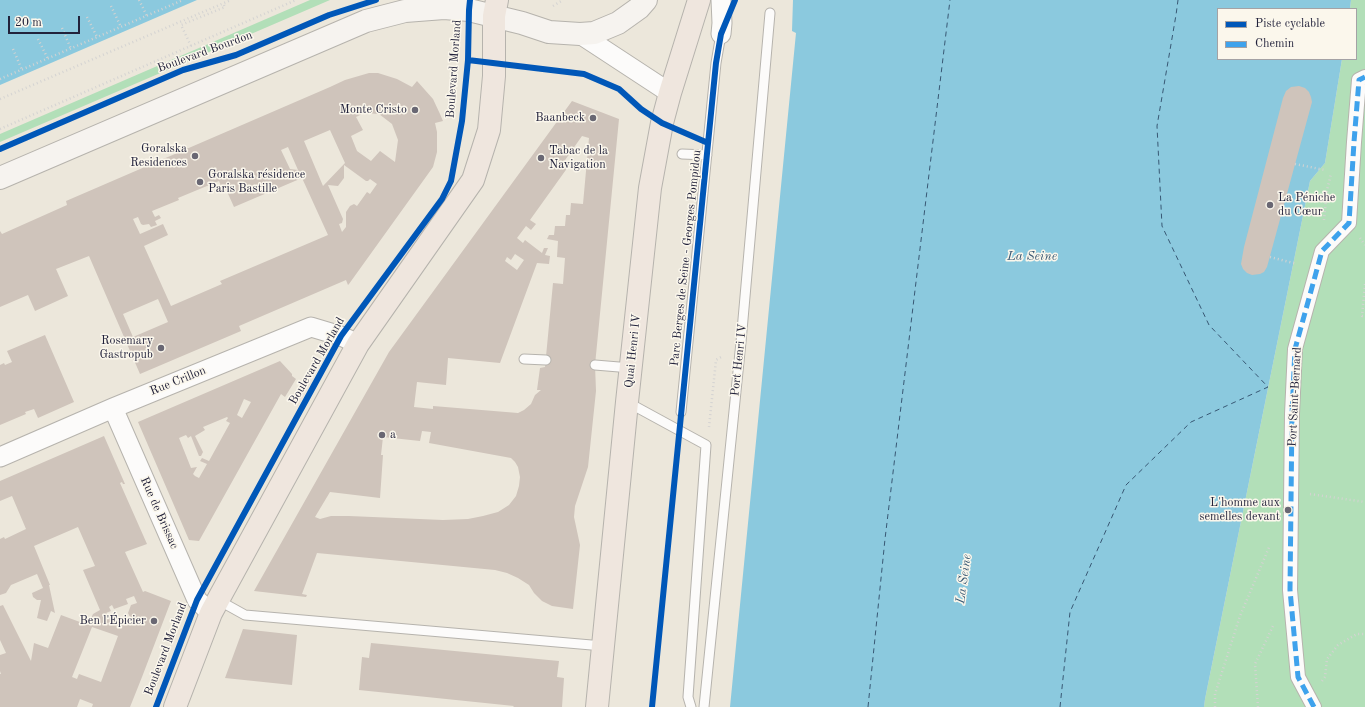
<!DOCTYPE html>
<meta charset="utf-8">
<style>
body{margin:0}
#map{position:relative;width:1365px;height:707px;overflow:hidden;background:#ece7db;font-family:"Old Standard TT",serif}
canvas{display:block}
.legend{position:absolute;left:1217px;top:8px;width:140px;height:52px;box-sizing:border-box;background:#fbf7ec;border:1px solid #a4a2a5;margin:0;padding:5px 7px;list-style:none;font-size:12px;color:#22223b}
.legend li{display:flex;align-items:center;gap:8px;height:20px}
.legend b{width:20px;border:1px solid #a4a2a5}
.scale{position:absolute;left:8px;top:16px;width:72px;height:18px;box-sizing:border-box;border:2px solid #22223b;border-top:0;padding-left:5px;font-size:12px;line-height:14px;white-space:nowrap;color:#22223b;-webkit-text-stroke:3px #fbf7ec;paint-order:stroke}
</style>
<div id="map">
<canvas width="1365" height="707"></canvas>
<ul class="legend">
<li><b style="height:5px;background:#0057b8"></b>Piste cyclable</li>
<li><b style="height:5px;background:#3ea2ec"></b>Chemin</li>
</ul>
<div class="scale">20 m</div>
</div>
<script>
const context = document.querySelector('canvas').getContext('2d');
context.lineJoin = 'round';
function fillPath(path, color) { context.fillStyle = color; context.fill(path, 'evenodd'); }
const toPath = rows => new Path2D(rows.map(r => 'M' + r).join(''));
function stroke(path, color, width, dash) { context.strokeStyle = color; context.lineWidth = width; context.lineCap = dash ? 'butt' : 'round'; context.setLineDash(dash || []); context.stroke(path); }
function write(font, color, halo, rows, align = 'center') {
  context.font = font + ' "Old Standard TT",serif'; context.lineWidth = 3; context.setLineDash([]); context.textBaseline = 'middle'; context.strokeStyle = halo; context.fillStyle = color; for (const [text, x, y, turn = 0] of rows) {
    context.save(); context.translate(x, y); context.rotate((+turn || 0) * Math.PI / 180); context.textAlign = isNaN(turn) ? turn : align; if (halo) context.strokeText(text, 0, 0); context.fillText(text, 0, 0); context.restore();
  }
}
fillPath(toPath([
 [310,0,330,0,0,142,0,134],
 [1351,0,1365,0,1365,707,1204,707,1205,699,1310,181,1325,163,1342,59,1356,59,1356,9,1350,9]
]), '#b2dfb8');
fillPath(toPath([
 [0,0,197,0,0,85],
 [793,0,1351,0,1350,9,1218,9,1218,59,1342,59,1325,163,1310,181,1205,699,1204,707,730,707,796,33,792,31]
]), '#8bc9de');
stroke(toPath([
 [868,707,885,539,950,0],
 [1060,707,1070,612,1126,485,1191,422,1268,387,1209,325,1162,226,1157,126,1176,15,1178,0]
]), '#385874', 1, [5, 4]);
fillPath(toPath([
 [369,73,378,73,397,79,412,87,417,81,433,99,440,114,443,121,435,123,437,132,437,152,433,167,428,174,349,284,348,285,346,280,239,326,241,331,140,374,89,256,56,269,68,296,35,311,28,295,0,307,0,231,2,234,67,205,66,201,330,87,345,80],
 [364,113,379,114,392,124,398,140,395,162,380,151,371,161,357,151,351,136,363,130,356,117],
 [330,130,345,163,323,186,304,141],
 [288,147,298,170,290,169,281,150],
 [344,165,366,181,368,181,370,179,377,184,370,194,367,192,357,206,354,204,350,206,346,212,346,227,342,232,339,224,342,223,343,219,328,185,338,186,344,178],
 [302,178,328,235,220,281,222,284,171,306,144,246,168,235,163,224,140,234,133,219,138,217,141,224,143,225,149,224,151,227,157,225,155,221,161,218,159,215,155,217,152,211,179,200,178,198,219,181,222,188,225,187,234,207],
 [158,299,168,322,133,337,123,314],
 [1299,86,1305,88,1309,92,1311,97,1312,102,1267,267,1264,272,1260,274,1252,275,1247,273,1243,269,1241,264,1244,247,1283,98,1286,91,1291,87],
 [572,101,619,119,595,365,596,391,588,467,575,506,574,517,580,545,573,609,552,606,542,601,534,593,529,585,518,578,507,573,495,570,317,553,302,594,307,595,306,597,254,591,389,352],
 [582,136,589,138,583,204,571,203,570,215,566,215,565,226,555,226,554,235,549,235,547,239,558,241,557,257,565,258,563,284,553,283,545,367,540,368,537,390,541,390,535,395,531,404,524,410,518,413,433,406,433,409,414,407,417,382,446,385,448,358,500,363,537,263,549,264,550,256,545,255,548,248,544,248,542,253,525,240,523,243,517,238,526,226,531,230,536,224,530,220,568,167,563,163],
 [515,254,524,260,517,270,505,261,507,257,511,260],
 [422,431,431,432,429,443,511,458,515,462,518,467,520,477,519,486,516,496,509,505,498,512,483,516,468,519,443,520,349,516,331,516,320,519,315,517,330,492,380,498,383,455,381,455,383,437,420,441],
 [45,335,74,402,38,418,34,409,25,412,26,414,0,425,0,365,4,363,5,365,12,362,7,351],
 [280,361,292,374,292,376,296,379,285,397,281,394,199,541,189,540,138,422],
 [244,399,251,402,242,418,237,415],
 [227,417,228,418,226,421,230,423,209,461,202,458,200,461,207,464,199,478,195,476,193,474,197,467,191,468,179,438,186,435,188,438,191,436,199,456,201,456,203,452,195,436,205,430,203,427],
 [104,436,125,484,123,484,122,482,120,483,147,544,125,552,143,592,145,591,171,601,142,677,130,707,92,707,93,704,80,699,77,707,0,707,0,674,1,674,0,671,0,655,6,653,0,640,0,606,3,605,31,661,34,643,48,648,61,615,88,625,93,614,100,610,83,570,95,566,78,527,34,546,50,585,49,585,55,613,51,611,47,621,37,618,41,600,37,600,33,597,32,593,43,588,37,574,11,585,6,593,0,595,0,539,4,537,5,539,26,529,12,496,0,501,0,481],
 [134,596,137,603,131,605,128,613,131,619,129,624,108,615,106,613,111,611,109,607,112,605,114,609,128,604,126,599],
 [92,627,118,636,101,682,79,674,77,679,72,677],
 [243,629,297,635,292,685,225,678],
 [371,643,559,661,557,677,564,678,562,707,513,707,514,706,359,690,362,657,369,658]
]), '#cfc4bb');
const service = toPath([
 [682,154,707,155],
 [524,359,546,360],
 [595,365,631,368],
 [627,402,706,445,688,697,691,707],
 [681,412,716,63,721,34],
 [218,600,245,615,603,646],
 [704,707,741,342,770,13]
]);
const pedestrian = toPath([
 [1314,707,1298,677,1290,590,1292,414,1295,349,1322,251,1349,223,1354,142,1359,80,1365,77]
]);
const minor = toPath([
 [580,34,670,93],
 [721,34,722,23,721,0],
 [113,408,197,600,211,613],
 [0,457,113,408,311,327,341,336,358,344]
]);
const secondary = toPath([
 [0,178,366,21,405,11,444,8,469,10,522,23,549,32,580,34,594,33,618,23,639,8,646,0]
]);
const primary = toPath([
 [175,707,211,613,218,600,358,344,473,180,489,130,494,76,494,16,497,0],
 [597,707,627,402,650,188,662,123,670,93,699,0]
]);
stroke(service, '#b6b3ad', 11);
stroke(pedestrian, '#b6b3ad', 16);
stroke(minor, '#b6b3ad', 21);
stroke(secondary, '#b6b3ad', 24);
stroke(primary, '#b6b3ad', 24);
stroke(toPath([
 [139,0,147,16],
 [111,6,121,27],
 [553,6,563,0],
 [87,17,97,37],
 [62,28,71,49],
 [38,39,48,59],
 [191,46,181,25,225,7,223,3],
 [13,49,22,70],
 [0,79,183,0],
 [0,99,231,0],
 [0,129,296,0],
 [1295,164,1325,170],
 [1324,220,1327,190,1331,174],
 [1360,238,1365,245],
 [1270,257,1297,264],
 [1365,284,1362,316,1365,316],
 [709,427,716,360,723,356],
 [1310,494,1365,502],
 [1322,681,1325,677,1327,659,1338,645,1357,634,1365,634],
 [1215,707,1215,694,1240,616,1270,545],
 [1258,707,1255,664,1273,626]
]), '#d4d3d2', 2.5, [1, 3]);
stroke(service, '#fcfbfa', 9);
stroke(pedestrian, '#fcfbfa', 14);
stroke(minor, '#fcfbfa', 19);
stroke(secondary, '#f6f3ef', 22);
stroke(primary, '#efe6de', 22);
stroke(toPath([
 [1314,707,1298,677,1290,590,1292,414,1295,349,1322,251,1349,223,1354,142,1359,80,1365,77]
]), '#3ea2ec', 5, [10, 5]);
stroke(toPath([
 [468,60,584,74,619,89,641,109,662,123,708,143],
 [0,149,183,70,236,55,329,15,376,0],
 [156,707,197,600,341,336,442,199,451,181,462,121,468,60,469,10,470,0],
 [652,707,716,63,721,34,735,0]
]), '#0057b8', 6);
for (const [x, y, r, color] of [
 [415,110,4,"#696773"],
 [593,118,4,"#696773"],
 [195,156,4,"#696773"],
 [541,158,4,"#696773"],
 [200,182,4,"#696773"],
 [1270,205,4,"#696773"],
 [161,348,4,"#696773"],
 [382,435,4,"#696773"],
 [1288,510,4,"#696773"],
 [154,621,4,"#696773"]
]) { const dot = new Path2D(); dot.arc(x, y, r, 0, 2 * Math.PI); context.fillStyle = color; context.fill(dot); stroke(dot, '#fbf7ec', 1.5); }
write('12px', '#22223b', '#fbf7ec', [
 ["Boulevard Bourdon",205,52,-20],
 ["Boulevard Morland",454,69,-86],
 ["Parc Berges de Seine - Georges Pompidou",686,258,-84],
 ["Quai Henri IV",633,351,-84],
 ["Port Henri IV",739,360,-84],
 ["Boulevard Morland",317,361,-60],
 ["Rue Crillon",178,381,-22],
 ["Port Saint-Bernard",1295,397,-87],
 ["Rue de Brissac",159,513,66],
 ["Boulevard Morland",166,649,-69]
]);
write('12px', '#22223b', '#fbf7ec', [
 ["Monte Cristo",407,110],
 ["Baanbeck",585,118],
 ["Goralska",187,149],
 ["Residences",187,163],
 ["Tabac de la",549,151,"left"],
 ["Navigation",549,165,"left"],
 ["Goralska résidence",208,175,"left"],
 ["Paris Bastille",208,189,"left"],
 ["La Péniche",1278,198,"left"],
 ["du Cœur",1278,212,"left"],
 ["Rosemary",153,341],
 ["Gastropub",153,355],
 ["a",390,435,"left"],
 ["L'homme aux",1280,503],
 ["semelles devant",1280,517],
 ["Ben l'Épicier",146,621]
], 'right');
write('italic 13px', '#385874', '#fbf7ec', [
 ["La Seine",1032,257],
 ["La Seine",964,579,-82]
]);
</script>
